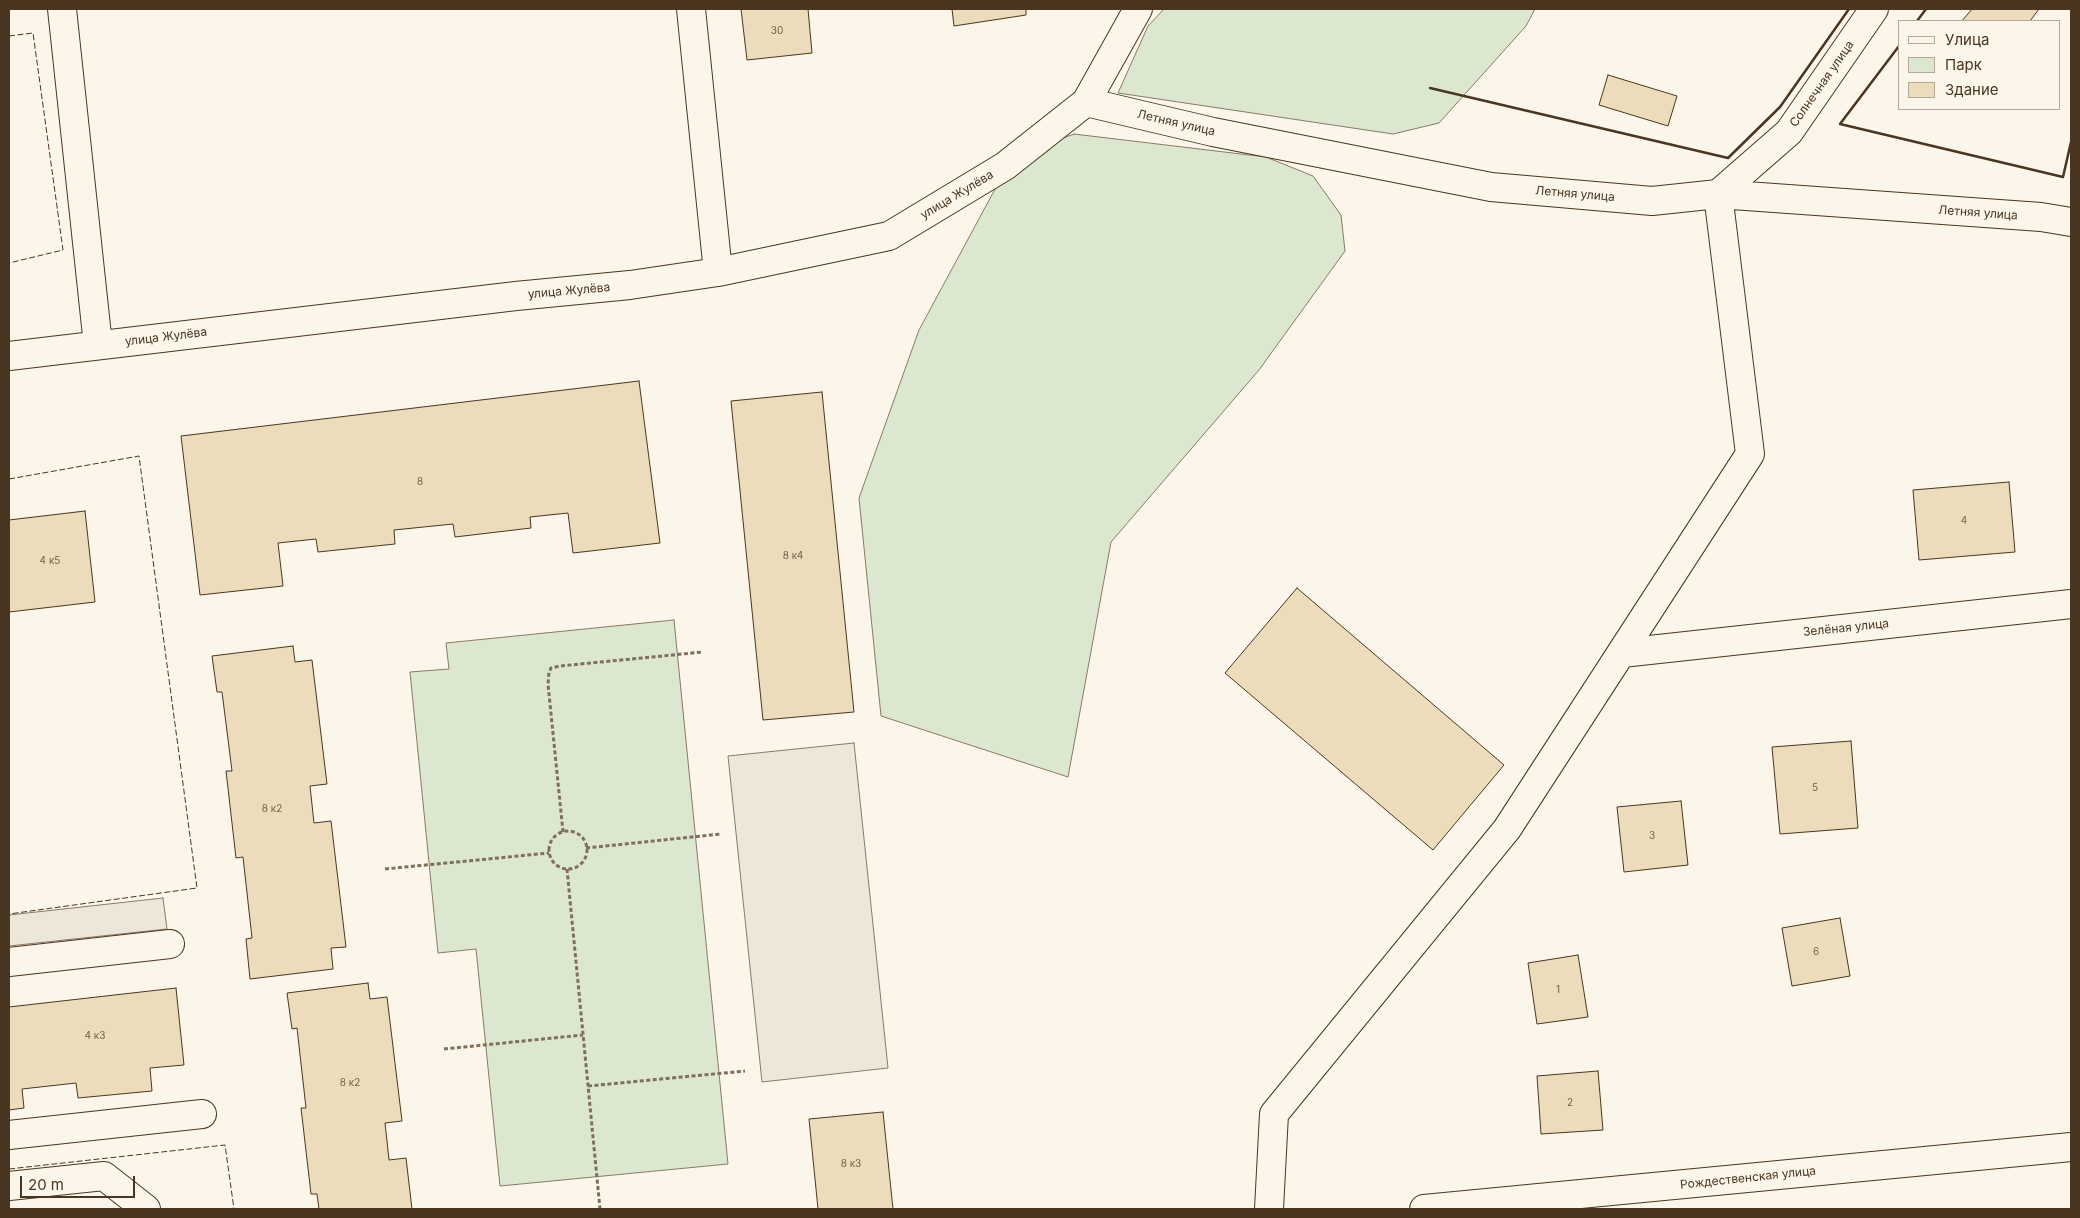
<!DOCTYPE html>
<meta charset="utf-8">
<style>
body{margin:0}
#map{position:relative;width:2080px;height:1218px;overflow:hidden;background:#fbf6e9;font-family:Inter,sans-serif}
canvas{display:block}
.frame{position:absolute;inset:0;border:10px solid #4a3520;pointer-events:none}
.legend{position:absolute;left:1898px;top:20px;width:162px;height:90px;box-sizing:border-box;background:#fbf6e9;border:1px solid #b4a999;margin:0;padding:6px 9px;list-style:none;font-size:15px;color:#4a3520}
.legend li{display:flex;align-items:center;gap:10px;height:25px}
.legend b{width:25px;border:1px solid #b4a999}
.scale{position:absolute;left:20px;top:1176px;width:115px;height:22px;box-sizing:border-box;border:2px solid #4a3520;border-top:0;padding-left:6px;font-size:15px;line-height:18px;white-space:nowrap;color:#4a3520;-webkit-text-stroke:4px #fbf6e9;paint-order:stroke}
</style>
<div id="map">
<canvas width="2080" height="1218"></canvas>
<div class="frame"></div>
<ul class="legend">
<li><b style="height:6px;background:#fbf6e9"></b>Улица</li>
<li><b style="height:14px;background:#dce7d0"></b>Парк</li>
<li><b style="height:14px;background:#ecdcbc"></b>Здание</li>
</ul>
<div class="scale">20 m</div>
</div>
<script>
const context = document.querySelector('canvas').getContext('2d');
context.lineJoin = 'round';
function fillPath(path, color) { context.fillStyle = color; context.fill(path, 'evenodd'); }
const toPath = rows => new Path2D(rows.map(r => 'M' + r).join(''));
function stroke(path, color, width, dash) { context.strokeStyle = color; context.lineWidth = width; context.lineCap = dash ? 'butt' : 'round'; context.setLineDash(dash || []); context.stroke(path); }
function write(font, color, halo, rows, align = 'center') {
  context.font = font + ' Inter,sans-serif'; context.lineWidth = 4; context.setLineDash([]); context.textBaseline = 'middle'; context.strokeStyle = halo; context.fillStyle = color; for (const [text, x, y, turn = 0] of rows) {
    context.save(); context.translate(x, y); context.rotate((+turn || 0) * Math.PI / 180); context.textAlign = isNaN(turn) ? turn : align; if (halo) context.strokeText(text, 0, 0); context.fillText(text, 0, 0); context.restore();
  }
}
const green = toPath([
 [1164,9,1535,9,1526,26,1439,123,1393,134,1118,93,1148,26,1164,9],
 [1074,134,1266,157,1313,176,1341,215,1345,251,1259,370,1111,542,1068,777,881,716,859,498,919,330,1001,178,1030,150,1074,134],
 [674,620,728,1164,500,1186,476,949,438,953,410,672,449,669,446,643,674,620]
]);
fillPath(green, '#dce7d0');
stroke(green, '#887966', 1);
const parking = toPath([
 [854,743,888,1068,762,1082,728,756,854,743],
 [163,898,167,929,9,946,9,915,163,898]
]);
fillPath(parking, '#ede7d9');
stroke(parking, '#887966', 1);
const building = toPath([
 [741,9,808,9,812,53,747,60,741,9],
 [952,9,1026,9,1026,15,954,26,952,9],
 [1972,9,2039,9,2030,21,1962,21,1972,9],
 [1608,75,1677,96,1668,126,1599,105,1608,75],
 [639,381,660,543,573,553,568,513,530,517,531,528,455,537,453,524,394,530,395,544,318,552,316,539,278,543,283,586,200,595,181,436,639,381],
 [822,392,854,712,763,720,731,401,822,392],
 [2009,482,2015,552,1919,560,1913,490,2009,482],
 [85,511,95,602,9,612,9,520,85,511],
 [1297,588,1504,765,1433,850,1225,673,1297,588],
 [293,646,295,662,312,660,327,784,310,786,314,823,331,821,346,947,331,948,333,969,250,979,246,939,252,938,243,857,236,858,226,771,232,771,222,692,217,692,212,656,293,646],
 [1851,741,1858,828,1780,834,1772,747,1851,741],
 [1681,801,1688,865,1624,872,1617,807,1681,801],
 [1840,918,1850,976,1792,986,1782,928,1840,918],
 [1578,955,1588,1017,1537,1024,1528,963,1578,955],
 [368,983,370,999,387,997,402,1121,385,1123,387,1141,389,1160,406,1158,412,1209,319,1209,317,1194,311,1194,301,1108,306,1108,297,1028,292,1029,287,993,368,983],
 [176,988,184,1065,150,1068,152,1091,78,1098,76,1083,22,1089,24,1108,9,1110,9,1007,176,988],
 [1598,1071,1603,1130,1541,1134,1537,1076,1598,1071],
 [883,1112,893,1209,818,1209,809,1119,883,1112]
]);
fillPath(building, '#ecdcbc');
stroke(building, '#4a3520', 1);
const minor = toPath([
 [62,9,98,345],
 [691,9,718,272],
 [1086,102,1213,132,1491,187,1652,201,1718,194,2041,217,2071,222],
 [9,356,516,296,630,285,718,272,889,236,1005,166,1086,102,1138,9],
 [1622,653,2071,604],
 [9,962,170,944],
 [9,1135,202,1114],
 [9,1186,104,1176,146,1209],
 [1269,1209,1274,1114,1507,829,1750,454,1718,194,1789,132,1874,9],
 [1424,1209,2071,1147]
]);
stroke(minor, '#4a3520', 30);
stroke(toPath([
 '549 850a19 19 0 1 1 38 0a19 19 0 1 1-38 0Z',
 [563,832,548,684,549,672,551,668,560,666,703,652],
 [586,848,721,834],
 [385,869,549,853],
 [567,869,600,1209],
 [444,1049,583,1035],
 [588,1086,745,1071]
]), '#7f6f5c', 3, [4, 2.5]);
stroke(minor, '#fbf6e9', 28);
stroke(toPath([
 [9,36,33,33,63,250,9,263],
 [9,479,139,456,197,888,9,914],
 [9,1169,225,1145,234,1209]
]), '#4a3520', 1, [6, 2.5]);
stroke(toPath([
 [1917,21,1926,9],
 [1899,46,1840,124,2063,177,2071,142],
 [1430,88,1728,158,1780,107,1849,9]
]), '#4a3520', 2.5);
write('10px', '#725f47', null, [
 ["30",777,31],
 ["8",420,482],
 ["4",1964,521],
 ["8 к4",793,556],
 ["4 к5",50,561],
 ["5",1815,788],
 ["8 к2",272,809],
 ["3",1652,836],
 ["6",1816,952],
 ["1",1558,990],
 ["4 к3",95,1036],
 ["8 к2",350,1083],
 ["2",1570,1103],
 ["8 к3",851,1164]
]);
write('12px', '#4a3520', '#fbf6e9', [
 ["Солнечная улица",1822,84,-55],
 ["Летняя улица",1176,123,13],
 ["Летняя улица",1575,194,5],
 ["улица Жулёва",957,195,-31],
 ["Летняя улица",1978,213,4],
 ["улица Жулёва",569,291,-5],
 ["улица Жулёва",166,337,-7],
 ["Зелёная улица",1846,628,-6],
 ["Рождественская улица",1748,1178,-6]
]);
</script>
